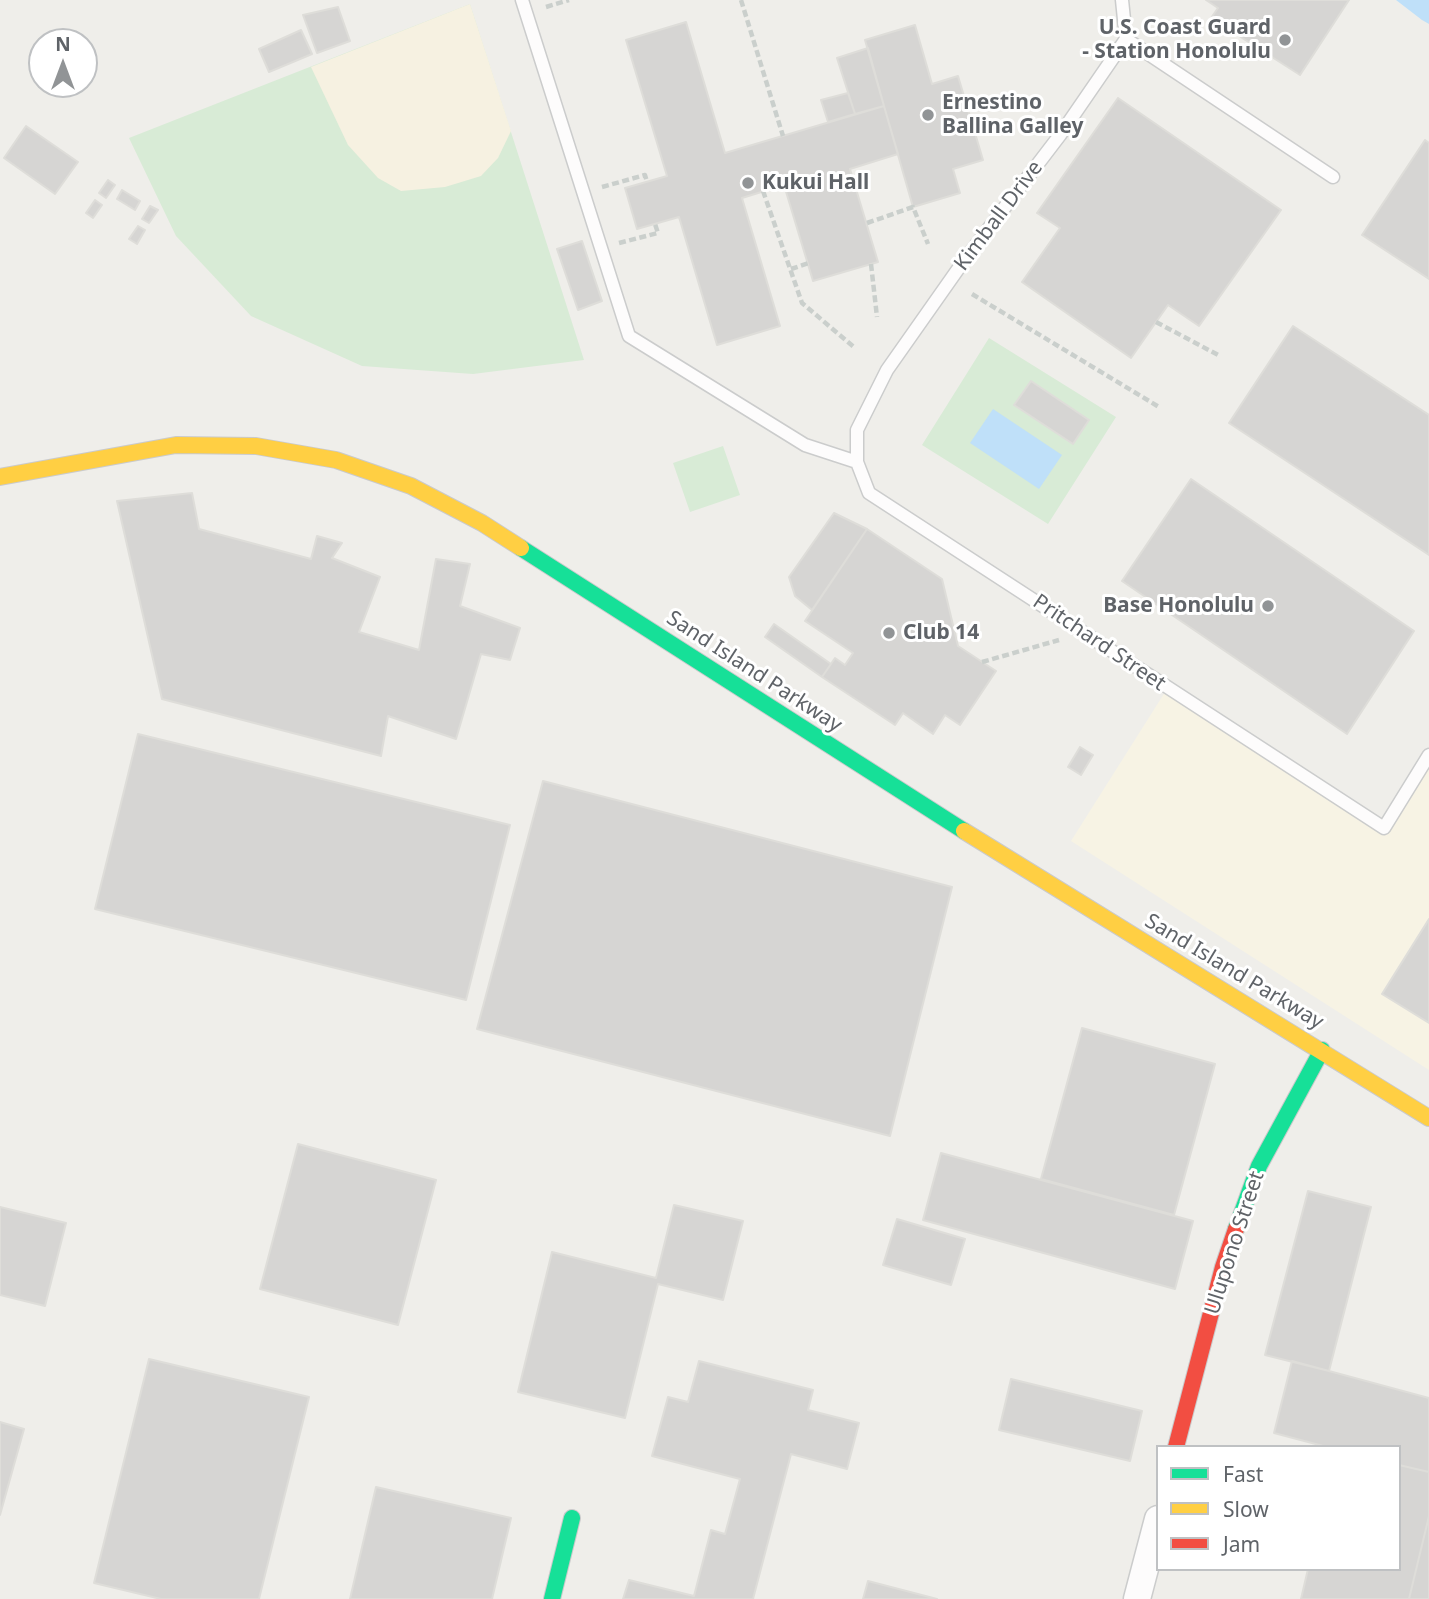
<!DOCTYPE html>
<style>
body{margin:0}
#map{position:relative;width:1429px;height:1599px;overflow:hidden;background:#efeeea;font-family:"Noto Sans",sans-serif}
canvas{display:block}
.legend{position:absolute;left:1156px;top:1445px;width:245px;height:126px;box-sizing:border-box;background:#fff;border:2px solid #bfc1c3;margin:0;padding:9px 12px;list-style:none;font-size:21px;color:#5f6368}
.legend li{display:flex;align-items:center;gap:14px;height:35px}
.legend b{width:35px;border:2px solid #bfc1c3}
.north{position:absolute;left:28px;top:28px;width:70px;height:70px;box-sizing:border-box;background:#fff;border:2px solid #bfc1c3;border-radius:50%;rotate:0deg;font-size:19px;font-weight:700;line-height:28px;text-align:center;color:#5f6368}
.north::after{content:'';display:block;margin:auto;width:24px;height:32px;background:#919496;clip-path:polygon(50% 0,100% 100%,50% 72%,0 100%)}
</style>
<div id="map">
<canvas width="1429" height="1599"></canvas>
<ul class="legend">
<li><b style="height:9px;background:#16e098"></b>Fast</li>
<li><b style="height:9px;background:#ffcf43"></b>Slow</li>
<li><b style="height:9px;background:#f24e42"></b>Jam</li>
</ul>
<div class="north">N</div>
</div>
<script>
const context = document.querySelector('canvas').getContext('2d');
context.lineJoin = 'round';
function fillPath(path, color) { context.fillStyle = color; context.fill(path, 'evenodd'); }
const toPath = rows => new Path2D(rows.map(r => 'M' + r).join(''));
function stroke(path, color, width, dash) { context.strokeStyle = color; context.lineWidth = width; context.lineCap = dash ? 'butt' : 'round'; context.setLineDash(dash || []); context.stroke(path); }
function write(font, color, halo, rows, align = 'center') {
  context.font = font + ' "Noto Sans",sans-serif'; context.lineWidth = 6; context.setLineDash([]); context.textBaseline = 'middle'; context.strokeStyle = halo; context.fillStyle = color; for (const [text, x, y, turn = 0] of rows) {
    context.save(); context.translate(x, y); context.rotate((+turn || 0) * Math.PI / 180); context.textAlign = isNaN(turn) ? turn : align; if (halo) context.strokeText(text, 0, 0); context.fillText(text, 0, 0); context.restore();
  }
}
fillPath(toPath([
 [1167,689,1383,828,1421,766,1429,770,1429,1070,1071,841]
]), '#f7f3e4');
fillPath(toPath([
 [470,4,584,360,473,374,362,366,251,316,176,236,129,138],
 [989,338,1116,417,1048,524,922,445],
 [723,446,740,495,690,512,673,463]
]), '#d8ebd6');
fillPath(toPath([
 [470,4,511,131,498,158,481,176,445,187,401,191,378,178,348,145,311,67]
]), '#f6f1e1');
fillPath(toPath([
 [1396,0,1429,0,1429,24,1422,20],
 [993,409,1062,455,1039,489,970,443]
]), '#bfe0f9');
const building = toPath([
 [1206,0,1349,0,1300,75,1211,18,1218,8,1206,0],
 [338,7,350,41,317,53,303,15,338,7],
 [686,22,725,153,884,106,898,154,850,169,878,262,813,281,784,185,742,198,780,326,717,345,679,217,637,229,625,188,667,176,626,40,686,22],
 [915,25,932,84,958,76,983,160,953,169,960,193,913,207,865,40,915,25],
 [301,30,312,54,269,72,259,49,301,30],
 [868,48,884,106,855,114,837,58,868,48],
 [848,93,855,114,828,122,821,100,848,93],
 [1118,98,1281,210,1199,326,1168,305,1131,358,1022,282,1060,228,1037,213,1118,98],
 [26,126,78,162,55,194,4,158,26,126],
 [1425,140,1429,143,1429,279,1362,235,1425,140],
 [108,180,115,185,106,198,99,193,108,180],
 [122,190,140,201,135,210,117,199,122,190],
 [95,200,102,205,93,218,86,213,95,200],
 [150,206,158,210,149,223,142,219,150,206],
 [138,226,145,230,137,244,129,239,138,226],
 [582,241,602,301,578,310,557,249,582,241],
 [1293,326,1429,415,1429,555,1229,423,1293,326],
 [1031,381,1089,420,1073,444,1014,405,1031,381],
 [1191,479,1414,631,1347,734,1122,581,1191,479],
 [192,493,199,529,311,559,317,536,342,543,332,558,380,577,359,632,419,650,436,559,470,564,460,606,520,628,510,660,481,654,456,739,388,716,381,756,162,699,117,501,192,493],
 [834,513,867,529,812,610,795,596,789,577,834,513],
 [867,529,942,579,958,646,996,671,960,725,945,715,933,734,903,713,895,725,822,677,835,658,845,665,853,653,805,621,867,529],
 [774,624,831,664,822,677,765,637,774,624],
 [138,734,510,825,466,1000,95,909,138,734],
 [1080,747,1093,755,1081,775,1068,767,1080,747],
 [543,781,952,887,890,1136,477,1029,543,781],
 [1429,919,1429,1023,1382,994,1429,919],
 [1082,1028,1215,1064,1174,1215,1041,1179,1082,1028],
 [298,1144,436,1180,398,1325,260,1289,298,1144],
 [941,1153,1193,1221,1175,1289,923,1220,941,1153],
 [1308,1191,1371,1207,1329,1371,1265,1355,1308,1191],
 [674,1205,743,1221,723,1300,658,1284,625,1418,518,1392,552,1252,656,1278,674,1205],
 [0,1207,66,1223,45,1306,0,1295,0,1207],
 [897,1219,965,1239,951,1285,883,1265,897,1219],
 [149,1359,309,1397,259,1599,161,1599,94,1583,149,1359],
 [699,1361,813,1390,808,1410,859,1423,847,1469,791,1454,753,1599,623,1599,629,1580,694,1596,711,1530,725,1534,740,1479,652,1456,668,1397,688,1402,699,1361],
 [1292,1361,1429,1398,1429,1472,1399,1465,1399,1447,1327,1447,1274,1433,1292,1361],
 [1011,1379,1142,1411,1130,1461,999,1430,1011,1379],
 [0,1422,24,1429,0,1515,0,1422],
 [1399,1465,1429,1472,1429,1516,1409,1599,1301,1599,1308,1569,1399,1569,1399,1465],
 [376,1487,511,1518,492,1599,350,1599,376,1487],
 [1429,1516,1429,1599,1409,1599,1429,1516],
 [868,1581,937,1599,863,1599,868,1581]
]);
fillPath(building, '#d6d5d3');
stroke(building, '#deddd9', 2);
const lane = toPath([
 [522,0,629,336,805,445,857,462],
 [1122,0,1126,39,1060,135,963,262,887,370,857,430,857,462,869,493,1384,828,1429,755],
 [1126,39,1333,177]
]);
const street = toPath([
 [1137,1599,1158,1519]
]);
const fast = toPath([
 [521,548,964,831],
 [1236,1229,1259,1166,1322,1050],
 [552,1599,572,1518]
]);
const slow = toPath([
 [0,477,176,445,256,446,336,460,411,486,482,523,521,548],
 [964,831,1429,1118]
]);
const jam = toPath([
 [1176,1447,1223,1267,1236,1229]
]);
stroke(lane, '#cbcccc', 15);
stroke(street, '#cbcccc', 29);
stroke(fast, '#cacacb', 18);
stroke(slow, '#cacacb', 18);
stroke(jam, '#cacacb', 18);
stroke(toPath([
 [741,0,783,136],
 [546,7,569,0],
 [602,187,645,175,647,182],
 [763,191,802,303,855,348],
 [867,223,913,207,928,244],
 [619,243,658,233,655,224],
 [871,264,877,317],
 [791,269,809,263],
 [972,294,1159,407],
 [1156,322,1220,356],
 [982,662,1059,640]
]), '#cacfcc', 4.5, [7, 3.5]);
stroke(lane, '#fdfcfc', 12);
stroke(street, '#fdfcfc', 26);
stroke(fast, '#16e098', 16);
stroke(slow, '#ffcf43', 16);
stroke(jam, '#f24e42', 16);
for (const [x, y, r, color] of [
 [1285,40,7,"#919496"],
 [928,115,7,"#919496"],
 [748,183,7,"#919496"],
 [1268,606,7,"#919496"],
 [889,633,7,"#919496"]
]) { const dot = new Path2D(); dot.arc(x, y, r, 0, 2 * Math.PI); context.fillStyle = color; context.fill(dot); stroke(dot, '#fff', 2.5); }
write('bold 21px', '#5f6368', '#fff', [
 ["U.S. Coast Guard",1271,28,"right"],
 ["- Station Honolulu",1271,52,"right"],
 ["Ernestino",942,103],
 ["Ballina Galley",942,127],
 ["Kukui Hall",762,183],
 ["Base Honolulu",1254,606,"right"],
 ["Club 14",903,633]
], 'left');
write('21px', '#5f6368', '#fff', [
 ["Kimball Drive",999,216,-53],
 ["Pritchard Street",1099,643,34],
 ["Sand Island Parkway",754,672,33],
 ["Sand Island Parkway",1234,972,31],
 ["Ulupono Street",1235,1243,-72]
]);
</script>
